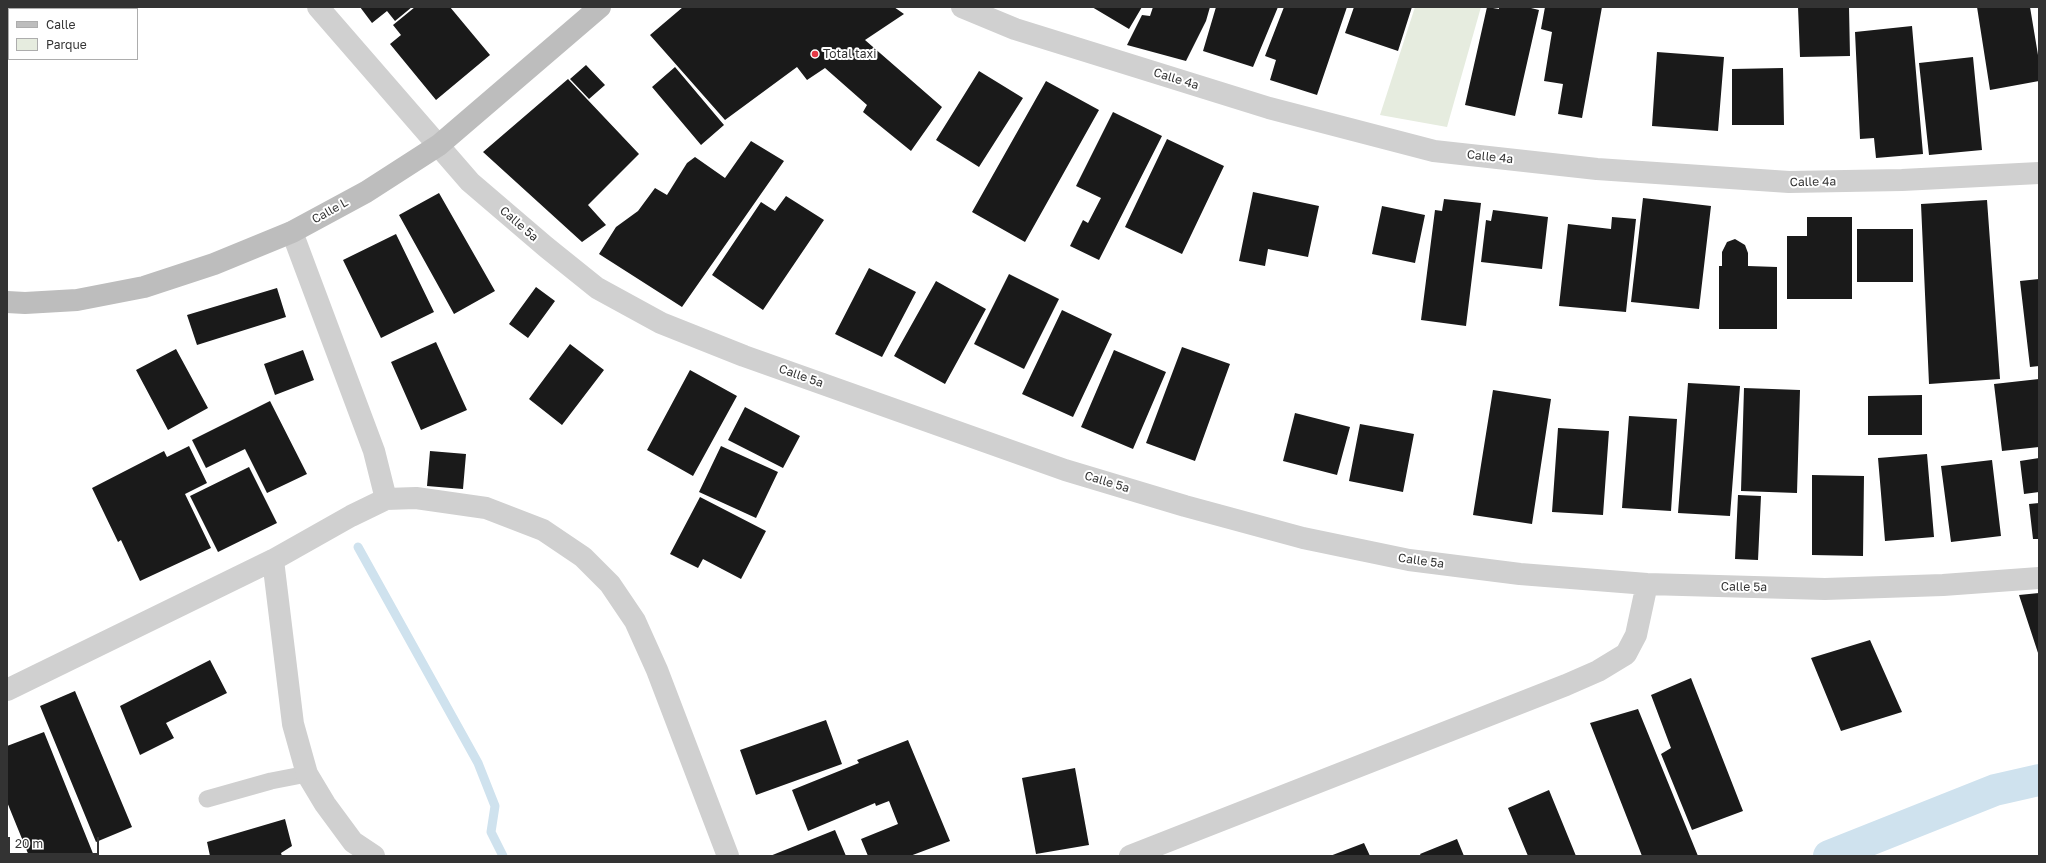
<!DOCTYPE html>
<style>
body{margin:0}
#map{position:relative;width:2046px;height:863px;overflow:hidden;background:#fff;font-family:"Golos Text",sans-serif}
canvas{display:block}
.frame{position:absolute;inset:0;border:8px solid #333;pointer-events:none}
.legend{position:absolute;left:8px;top:8px;width:130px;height:52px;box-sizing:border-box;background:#fff;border:1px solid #adadad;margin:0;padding:5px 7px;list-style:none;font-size:12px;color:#333}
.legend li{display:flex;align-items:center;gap:8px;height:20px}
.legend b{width:20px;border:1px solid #adadad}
.scale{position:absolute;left:8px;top:837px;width:91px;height:18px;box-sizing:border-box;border:2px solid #333;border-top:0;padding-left:5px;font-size:12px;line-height:14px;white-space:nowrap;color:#333;-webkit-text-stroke:3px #fff;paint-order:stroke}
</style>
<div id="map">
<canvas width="2046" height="863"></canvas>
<div class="frame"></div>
<ul class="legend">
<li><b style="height:5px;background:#bdbdbd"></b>Calle</li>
<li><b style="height:11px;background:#e6ecdf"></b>Parque</li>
</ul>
<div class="scale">20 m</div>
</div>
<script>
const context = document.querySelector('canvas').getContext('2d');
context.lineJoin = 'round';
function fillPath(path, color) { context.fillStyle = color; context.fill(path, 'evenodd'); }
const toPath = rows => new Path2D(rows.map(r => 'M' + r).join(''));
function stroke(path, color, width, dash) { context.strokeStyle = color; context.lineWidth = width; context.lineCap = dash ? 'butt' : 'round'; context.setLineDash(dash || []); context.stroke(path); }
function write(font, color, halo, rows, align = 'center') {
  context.font = font + ' "Golos Text",sans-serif'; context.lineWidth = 4; context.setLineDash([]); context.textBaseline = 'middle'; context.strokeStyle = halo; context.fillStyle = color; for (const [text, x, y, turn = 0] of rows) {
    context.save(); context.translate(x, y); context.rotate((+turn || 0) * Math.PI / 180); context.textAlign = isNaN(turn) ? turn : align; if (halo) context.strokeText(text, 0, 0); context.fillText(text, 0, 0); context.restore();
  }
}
fillPath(toPath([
 [1415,7,1481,7,1447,127,1380,115]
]), '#e6ecdf');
stroke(toPath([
 [358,547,478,763,495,806,491,832,503,856]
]), '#cfe2ee', 9);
stroke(toPath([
 [1829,856,1995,790,2039,780]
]), '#cfe2ee', 32);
fillPath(toPath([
 [360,7,412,7,395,21,387,11,372,23],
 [415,7,450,7,490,55,436,100,390,44,401,35,393,25],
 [683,7,894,7,904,14,865,40,942,107,911,151,863,112,867,105,825,68,807,80,797,67,725,120,650,35],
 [1092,7,1142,7,1129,29],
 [1153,7,1210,7,1206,21,1186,61,1127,45,1142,15,1150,16],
 [1216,7,1278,7,1253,67,1203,51],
 [1284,7,1347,7,1317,95,1270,80,1276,60,1265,56],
 [1354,7,1412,7,1398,51,1345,33],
 [1487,7,1499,9,1499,7,1527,7,1539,10,1515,116,1465,105],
 [1545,7,1602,7,1582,118,1558,114,1563,84,1544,81,1552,32,1541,29],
 [1798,7,1849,7,1850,56,1800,57],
 [1977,7,2030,7,2039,61,2039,81,1990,90],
 [1912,26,1923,154,1876,158,1874,138,1860,139,1855,32],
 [1657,52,1724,57,1718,131,1652,126],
 [1973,57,1982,150,1929,155,1919,63],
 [586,65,605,85,589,99,570,79],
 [675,67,724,125,701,145,652,87],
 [1783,68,1784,125,1732,125,1732,69],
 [979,71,1023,98,979,167,936,140],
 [568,79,639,154,588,205,606,225,582,242,483,152],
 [1046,81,1099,110,1025,242,972,212],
 [1113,112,1162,136,1099,260,1070,246,1083,220,1088,223,1101,198,1076,186],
 [1167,139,1224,166,1182,254,1125,227],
 [751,141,784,161,682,307,599,254,616,227,638,211,655,188,667,195,687,163,695,157,725,178],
 [1253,192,1319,206,1308,257,1268,249,1265,266,1239,261],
 [439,193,495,291,454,314,399,215],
 [786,196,824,220,763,310,712,275,761,202,775,211],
 [1643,198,1711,206,1699,309,1631,302],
 [1444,199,1481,203,1466,326,1421,320,1435,210,1442,211],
 [1987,200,2000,379,1929,384,1921,204],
 [1382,206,1425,215,1415,263,1372,254],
 [1493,210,1548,217,1542,269,1481,262,1486,220,1491,221],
 [1612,217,1636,219,1626,312,1559,306,1568,224,1611,229],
 [1807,217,1852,217,1852,299,1787,299,1787,236,1807,236],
 [1857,229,1913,229,1913,282,1857,282],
 [396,234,434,312,381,338,343,260],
 [1735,239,1745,245,1748,253,1748,266,1777,267,1777,329,1719,329,1719,266,1722,266,1722,252,1727,242],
 [869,268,916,292,882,357,835,334],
 [1009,274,1059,299,1024,369,974,344],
 [2039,279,2039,366,2030,367,2020,281],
 [936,281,986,309,945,384,894,356],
 [536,287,555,301,528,338,509,324],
 [277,288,286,317,197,345,187,315],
 [1062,310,1112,334,1073,417,1022,394],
 [436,342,467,410,421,430,391,362],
 [570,344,604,370,562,425,529,399],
 [1182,347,1230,364,1195,461,1146,443],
 [176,349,208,408,168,430,136,370],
 [303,350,314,380,275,395,264,364],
 [1114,350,1166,372,1133,449,1081,427],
 [690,370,737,396,693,476,647,450],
 [2039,379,2039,447,2002,451,1994,384],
 [1688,383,1740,386,1730,516,1678,513],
 [1744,388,1800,390,1797,493,1741,491],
 [1493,390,1551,399,1532,524,1473,515],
 [1922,395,1922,435,1868,435,1868,396],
 [270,401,307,474,267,493,245,449,206,468,192,440],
 [745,407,800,436,783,468,728,440],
 [1295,413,1350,427,1337,475,1283,461],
 [1629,416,1677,419,1671,511,1622,508],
 [1360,424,1414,434,1403,492,1349,481],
 [1558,428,1609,431,1603,515,1552,512],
 [189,446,207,483,185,494,211,548,140,581,121,540,118,542,92,488,164,451,167,457],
 [721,446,778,472,756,518,699,492],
 [430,451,466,454,463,489,427,486],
 [1927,454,1934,537,1885,541,1878,458],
 [2039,458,2039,492,2024,494,2020,461],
 [1992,460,2001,536,1951,542,1941,466],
 [249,467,277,523,218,552,190,496],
 [1812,475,1864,476,1863,556,1812,555],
 [1738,495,1761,496,1758,560,1735,559],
 [700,497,766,531,741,579,703,559,698,568,670,554],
 [2039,503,2039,539,2033,539,2029,504],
 [2039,593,2039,656,2019,595],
 [1870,640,1902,712,1841,731,1811,658],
 [210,660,227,693,166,723,174,738,140,755,120,706],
 [1691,678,1743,811,1692,830,1661,754,1671,748,1651,695],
 [75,691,132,827,96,842,40,706],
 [1638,709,1698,856,1642,856,1590,723],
 [826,720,842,764,756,795,740,750],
 [44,732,94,856,29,856,7,802,7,746],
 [908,740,950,841,910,856,868,856,861,839,898,824,889,801,876,806,875,803,808,831,792,790,859,763,857,760],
 [1075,768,1089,845,1036,854,1022,778],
 [1549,790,1576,856,1528,856,1508,808],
 [285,819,292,846,281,853,282,856,210,856,207,842],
 [835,830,846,856,770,856],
 [1457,839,1464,856,1421,856,1420,854],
 [1364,843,1370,856,1330,856]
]), '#1a1a1a');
stroke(toPath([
 [207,799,271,781,307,774]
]), '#d0d0d0', 17);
stroke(toPath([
 [318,7,470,182,546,247,597,288,661,323,744,356,1065,470,1185,506,1303,538,1409,560,1520,574,1647,584,1825,589,1943,585,2039,578],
 [962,7,1015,29,1269,108,1434,151,1597,169,1789,182,1902,180,2039,173],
 [292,232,374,451,386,499],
 [273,560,293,724,307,774,325,804,353,842,374,856],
 [7,690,273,560,351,516,386,499,416,498,486,508,543,530,583,557,610,584,635,621,657,670,728,856],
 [1130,856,1566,685,1598,671,1626,654,1636,635,1647,584]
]), '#d0d0d0', 22);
stroke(toPath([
 [7,302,25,303,77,300,144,287,214,264,292,232,366,192,439,145,600,7]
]), '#bdbdbd', 22);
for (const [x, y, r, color] of [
 [815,54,4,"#e63946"]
]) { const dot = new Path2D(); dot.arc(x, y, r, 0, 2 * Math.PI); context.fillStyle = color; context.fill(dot); stroke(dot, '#fff', 1.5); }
write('12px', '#333', '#fff', [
 ["Total taxi",823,54]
], 'left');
write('12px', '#333', '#fff', [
 ["Calle 4a",1176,79,17],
 ["Calle 4a",1490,157,6],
 ["Calle 4a",1813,182,-1],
 ["Calle L",330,211,-29],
 ["Calle 5a",519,224,41],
 ["Calle 5a",801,376,19],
 ["Calle 5a",1107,482,17],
 ["Calle 5a",1421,561,8],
 ["Calle 5a",1744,587,1]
]);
</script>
